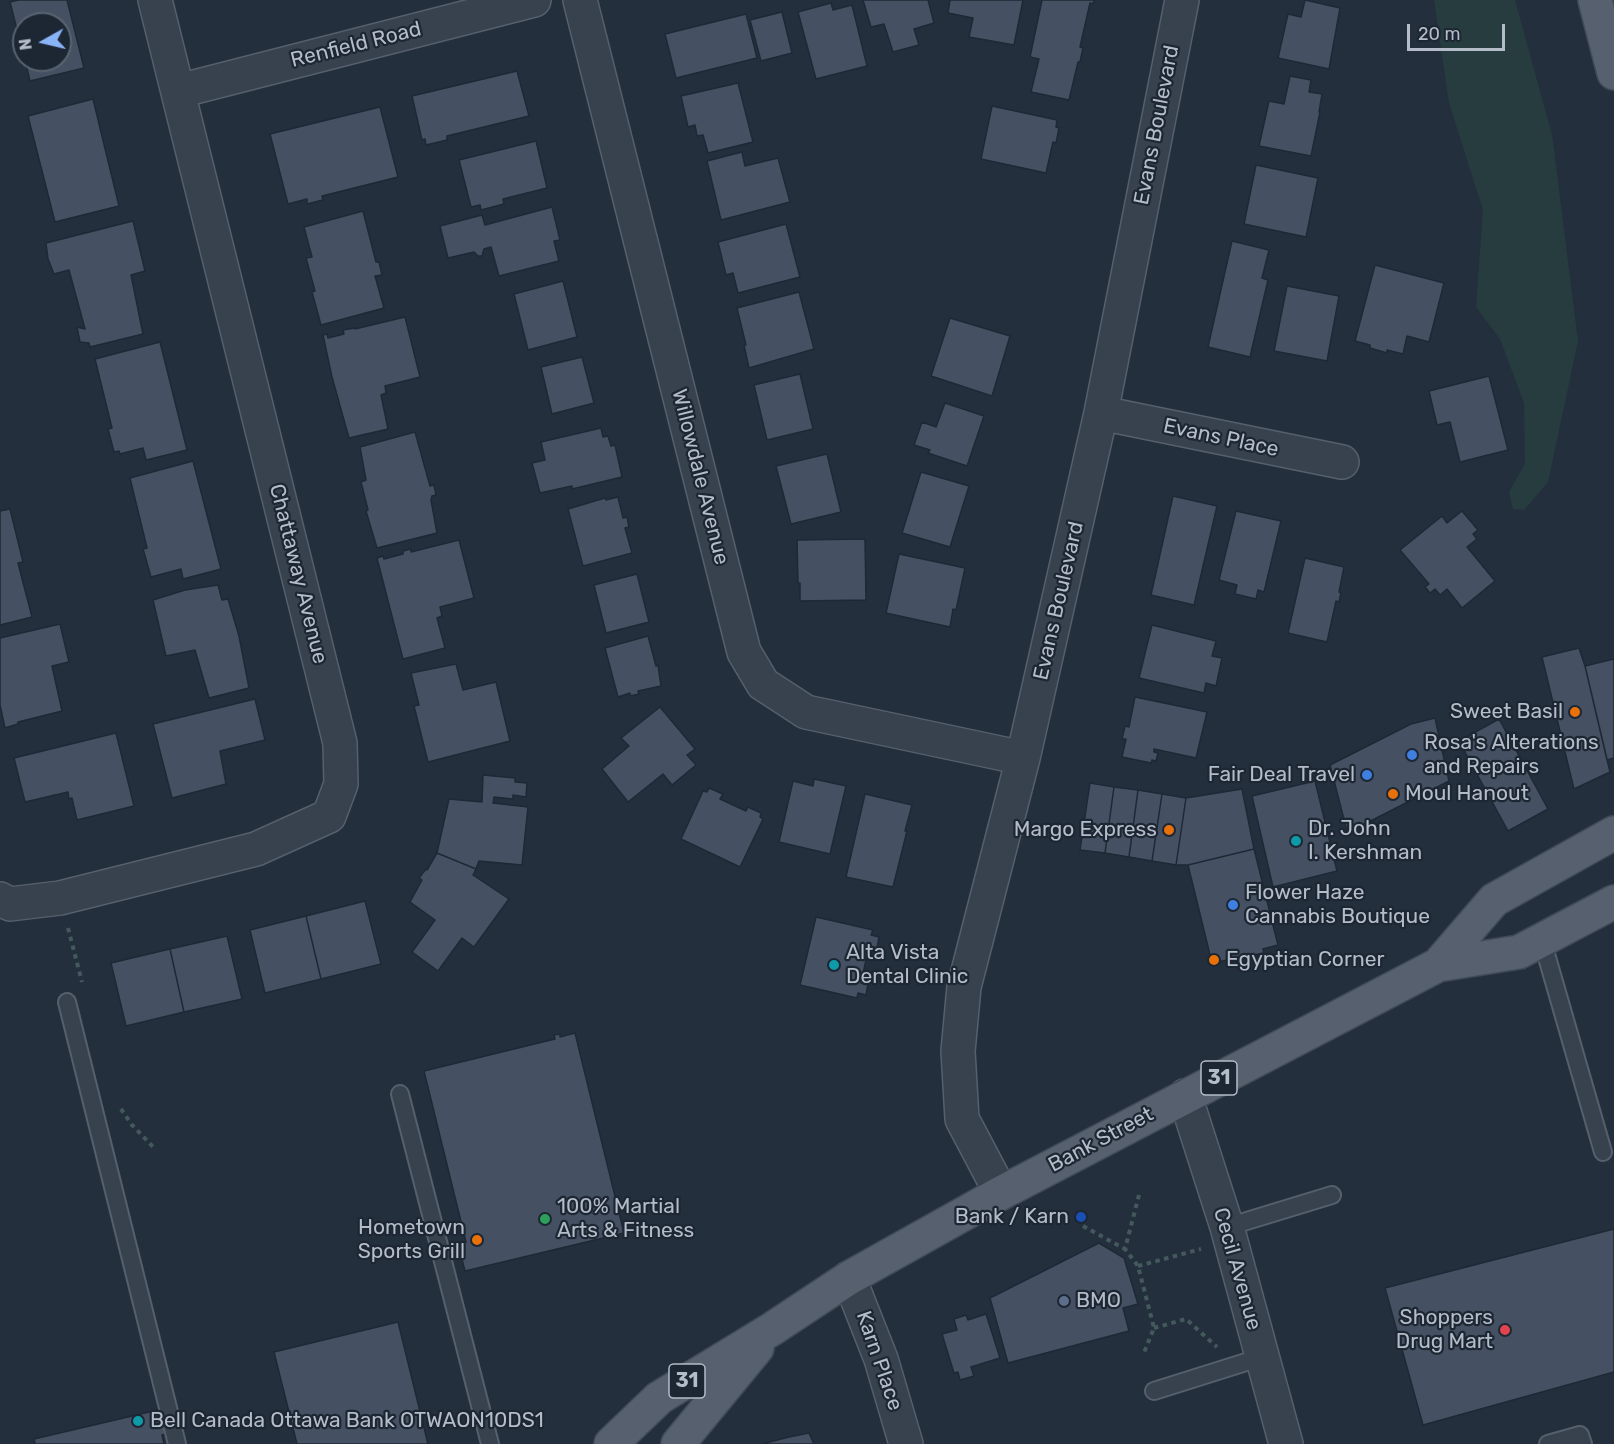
<!DOCTYPE html>
<style>
body{margin:0}
#map{position:relative;width:1614px;height:1444px;overflow:hidden;background:#242f3e;font-family:Rubik,sans-serif}
canvas{display:block}
.north{position:absolute;left:12px;top:12px;width:60px;height:60px;box-sizing:border-box;background:#1d2633;border:2px solid #59626f;border-radius:50%;rotate:262deg;font-size:16px;font-weight:700;line-height:24px;text-align:center;color:#b4bcc9}
.north::after{content:'';display:block;margin:auto;width:21px;height:27px;background:#8ab4f8;clip-path:polygon(50% 0,100% 100%,50% 72%,0 100%)}
.scale{position:absolute;left:1407px;top:24px;width:98px;height:27px;box-sizing:border-box;border:3px solid #b4bcc9;border-top:0;padding-left:8px;font-size:18px;line-height:21px;white-space:nowrap;color:#b4bcc9;-webkit-text-stroke:4px #1d2633;paint-order:stroke}
</style>
<div id="map">
<canvas width="1614" height="1444"></canvas>
<div class="north">N</div>
<div class="scale">20 m</div>
</div>
<script>
const context = document.querySelector('canvas').getContext('2d');
context.lineJoin = 'round';
function fillPath(path, color) { context.fillStyle = color; context.fill(path, 'evenodd'); }
const toPath = rows => new Path2D(rows.map(r => 'M' + r).join(''));
function stroke(path, color, width, dash) { context.strokeStyle = color; context.lineWidth = width; context.lineCap = dash ? 'butt' : 'round'; context.setLineDash(dash || []); context.stroke(path); }
function write(font, color, halo, rows, align = 'center') {
  context.font = font + ' Rubik,sans-serif'; context.lineWidth = 4.5; context.setLineDash([]); context.textBaseline = 'middle'; context.strokeStyle = halo; context.fillStyle = color; for (const [text, x, y, turn = 0] of rows) {
    context.save(); context.translate(x, y); context.rotate((+turn || 0) * Math.PI / 180); context.textAlign = isNaN(turn) ? turn : align; if (halo) context.strokeText(text, 0, 0); context.fillText(text, 0, 0); context.restore();
  }
}
fillPath(toPath([
 [1434,0,1515,0,1552,135,1578,341,1548,482,1524,510,1513,509,1509,492,1525,464,1524,403,1500,339,1476,307,1483,210,1449,103]
]), '#263c3f');
const building = toPath([
 [19,0,67,0,84,68,30,81,25,60,60,60,60,24,24,24,24,57,10,2,19,0],
 [863,0,928,0,934,23,914,29,919,45,893,52,884,24,871,27,863,0],
 [950,0,1023,0,1014,45,969,37,973,18,948,13,950,0],
 [1042,0,1094,0,1093,4,1090,3,1080,47,1083,48,1080,62,1078,62,1069,100,1031,92,1039,59,1030,57,1042,0],
 [1305,0,1340,8,1329,69,1278,58,1288,14,1301,17,1305,0],
 [831,3,833,10,852,5,867,66,816,79,798,12,831,3],
 [782,12,792,53,761,61,750,20,782,12],
 [746,14,757,58,676,78,665,34,746,14],
 [517,71,529,116,447,136,447,140,426,145,425,139,422,140,412,96,517,71],
 [1290,76,1311,80,1309,92,1322,94,1319,112,1320,112,1311,156,1259,146,1269,101,1284,104,1290,76],
 [738,83,753,142,708,153,703,135,697,136,695,125,688,127,681,96,738,83],
 [93,99,119,206,55,222,28,116,93,99],
 [992,106,1057,120,1056,127,1059,128,1056,143,1053,142,1046,173,981,159,992,106],
 [380,107,398,177,322,196,323,200,307,204,307,199,288,204,270,134,380,107],
 [536,141,547,188,503,199,504,204,481,210,480,205,471,207,459,160,536,141],
 [742,152,745,166,778,158,790,202,721,220,707,161,742,152],
 [1256,165,1318,178,1306,237,1244,224,1256,165],
 [552,207,560,240,554,241,559,261,499,276,491,247,484,249,482,256,478,256,474,252,448,258,440,226,482,215,485,225,552,207],
 [363,211,376,262,379,262,382,275,375,276,384,308,321,325,312,292,315,291,306,258,312,257,304,227,363,211],
 [133,221,145,271,131,275,143,334,90,347,89,343,80,342,77,327,85,329,69,270,54,274,48,259,46,243,133,221],
 [786,224,800,277,738,293,733,273,726,275,718,242,786,224],
 [1232,241,1269,250,1262,278,1268,280,1250,357,1208,347,1232,241],
 [1375,265,1444,283,1429,342,1407,336,1403,354,1387,350,1387,353,1370,348,1370,345,1355,341,1375,265],
 [563,281,577,337,528,350,514,294,563,281],
 [1287,286,1339,296,1327,361,1274,351,1287,286],
 [799,292,814,349,749,368,744,345,746,345,737,308,799,292],
 [405,317,420,377,385,386,386,393,381,395,388,429,349,438,332,377,323,335,327,334,328,338,344,334,343,330,355,328,355,329,405,317],
 [950,318,1010,336,992,396,931,376,950,318],
 [160,342,187,450,146,460,143,448,120,454,119,451,114,452,108,429,112,428,95,359,160,342],
 [582,357,594,403,552,414,541,367,582,357],
 [800,374,813,429,767,440,754,385,800,374],
 [1489,376,1508,450,1460,462,1450,422,1437,425,1429,391,1489,376],
 [945,403,984,416,967,466,928,453,930,450,914,445,922,422,936,427,945,403],
 [601,428,603,437,608,436,611,446,615,445,622,477,572,489,572,486,540,493,532,463,545,460,541,442,601,428],
 [415,432,430,486,434,485,436,495,432,496,431,500,437,533,377,548,366,511,368,510,361,482,366,480,360,447,415,432],
 [827,454,841,512,791,524,776,466,827,454],
 [193,461,221,569,183,579,181,569,151,577,143,549,147,548,130,478,193,461],
 [921,472,969,486,950,547,902,533,921,472],
 [1173,496,1217,506,1194,605,1151,595,1173,496],
 [618,497,623,518,627,517,629,527,625,528,632,553,583,566,568,509,605,498,606,500,618,497],
 [10,509,23,562,18,563,32,617,0,625,0,511,10,509],
 [1236,511,1281,521,1264,592,1258,590,1256,599,1235,594,1237,585,1219,580,1236,511],
 [1462,511,1478,530,1473,534,1477,539,1467,547,1495,581,1462,608,1447,589,1440,595,1435,589,1430,593,1425,587,1429,584,1400,550,1442,516,1447,523,1462,511],
 [865,539,866,600,800,601,800,583,798,584,797,540,865,539],
 [459,540,474,598,440,607,442,616,437,618,445,648,403,659,377,558,383,556,384,559,403,554,403,551,411,549,411,552,459,540],
 [899,554,965,568,956,610,953,609,950,627,886,613,899,554],
 [1305,558,1344,567,1339,592,1341,593,1339,602,1336,601,1327,642,1288,633,1305,558],
 [637,574,649,622,606,633,594,585,637,574],
 [218,585,222,600,228,599,239,636,249,688,209,698,195,650,166,656,153,600,185,590,218,585],
 [60,624,69,662,52,666,62,711,18,722,18,724,5,728,0,705,0,638,60,624],
 [1152,625,1216,641,1212,656,1222,658,1216,686,1206,683,1204,693,1139,678,1152,625],
 [648,636,656,666,658,665,661,686,638,691,639,694,630,696,630,693,618,697,605,648,648,636],
 [1579,648,1585,666,1610,772,1574,789,1542,657,1579,648],
 [1614,659,1614,758,1607,760,1585,666,1614,659],
 [456,664,463,690,496,682,510,741,428,762,414,706,419,705,411,673,456,664],
 [1135,697,1207,712,1196,758,1154,749,1154,752,1158,753,1156,761,1152,760,1151,763,1122,757,1126,739,1122,739,1125,726,1129,727,1135,697],
 [255,699,265,740,220,751,226,784,172,798,153,724,255,699],
 [660,707,695,749,687,755,696,765,672,785,663,774,628,802,602,769,629,746,621,738,660,707],
 [1435,718,1449,781,1349,832,1348,829,1347,831,1330,765,1411,724,1435,718],
 [1499,719,1548,809,1508,831,1459,741,1499,719],
 [116,733,134,806,77,820,72,798,69,799,68,792,25,802,14,758,116,733],
 [483,775,515,778,515,782,527,783,526,797,513,795,513,799,494,797,493,803,528,807,522,865,479,861,476,869,437,853,449,799,482,802,483,775],
 [814,779,846,786,830,854,779,842,793,781,813,786,814,779],
 [1315,781,1337,871,1273,887,1252,796,1315,781],
 [1090,783,1114,787,1105,853,1080,850,1090,783],
 [1114,787,1138,790,1129,857,1105,853,1114,787],
 [709,788,723,794,720,799,746,811,748,807,761,813,760,817,763,819,740,867,681,839,703,791,707,792,709,788],
 [1242,789,1254,849,1188,865,1176,865,1186,798,1242,789],
 [1138,790,1162,794,1152,861,1129,857,1138,790],
 [865,794,912,805,905,831,907,831,893,887,846,877,865,794],
 [1162,794,1186,798,1176,865,1152,861,1162,794],
 [1254,849,1278,945,1263,949,1264,953,1212,963,1188,865,1254,849],
 [437,853,476,869,473,875,509,899,474,947,462,938,438,971,412,952,435,920,410,902,422,880,419,878,426,869,427,870,437,853],
 [365,901,381,964,321,979,306,916,365,901],
 [306,916,321,979,265,993,250,930,306,916],
 [816,917,873,930,871,935,879,937,877,948,869,946,861,983,868,984,866,995,858,993,857,998,800,985,816,917],
 [227,936,242,999,184,1012,170,949,227,936],
 [170,949,184,1012,126,1026,111,963,170,949],
 [575,1033,624,1233,465,1271,458,1244,466,1242,424,1071,555,1039,554,1035,560,1034,560,1037,575,1033],
 [1614,1229,1614,1372,1423,1425,1385,1288,1614,1229],
 [1099,1243,1124,1258,1138,1304,1123,1308,1129,1331,1008,1363,990,1298,1099,1243],
 [986,1314,1000,1358,971,1367,974,1376,960,1380,958,1372,954,1373,942,1334,957,1330,954,1319,966,1315,968,1320,986,1314],
 [398,1322,428,1444,297,1444,274,1352,398,1322],
 [162,1409,168,1433,162,1435,164,1444,35,1444,34,1439,162,1409],
 [809,1433,814,1444,762,1444,789,1437,809,1433]
]);
fillPath(building, '#455162');
stroke(building, '#1f2835', 1.5);
const service = toPath([
 [1542,940,1603,1152],
 [67,1002,177,1444],
 [400,1094,490,1444],
 [1227,1227,1332,1195],
 [1154,1391,1262,1357],
 [1548,1444,1580,1435,1583,1444]
]);
const minor = toPath([
 [580,0,744,652,763,684,806,712,1023,758],
 [179,91,534,0],
 [1101,413,1342,462],
 [0,899,10,904,60,898,256,849,329,816,341,784,340,743,155,0],
 [1185,1096,1227,1227,1286,1444],
 [1001,1193,962,1119,958,1051,964,987,1023,758,1101,413,1182,0],
 [849,1278,881,1359,906,1444]
]);
const primary = toPath([
 [1595,0,1614,73],
 [1438,965,1494,900,1614,833],
 [611,1444,659,1398,772,1329,849,1278,1001,1193,1438,965,1519,952,1614,902],
 [678,1444,757,1348]
]);
stroke(service, '#565f6c', 20);
stroke(minor, '#565f6c', 36);
stroke(primary, '#414a57', 36);
stroke(toPath([
 [68,928,82,982],
 [121,1109,132,1125,156,1150],
 [1139,1195,1125,1249,1138,1266,1154,1328,1143,1355],
 [1083,1226,1125,1249],
 [1138,1266,1201,1249],
 [1154,1328,1186,1319,1217,1347]
]), '#44595c', 4, [4.5, 4.5]);
stroke(service, '#38414e', 16);
stroke(minor, '#38414e', 33);
stroke(primary, '#56606e', 33);
for (const [x, y, r, color] of [
 [1575,712,6,"#e8710a"],
 [1412,755,6,"#3f7fe0"],
 [1367,775,6,"#3f7fe0"],
 [1393,794,6,"#e8710a"],
 [1169,830,6,"#e8710a"],
 [1296,841,6,"#0f9aa8"],
 [1233,905,6,"#3f7fe0"],
 [1214,960,6,"#e8710a"],
 [834,965,6,"#0f9aa8"],
 [1081,1217,6,"#1a4fb4"],
 [545,1219,6,"#2e9e5b"],
 [477,1240,6,"#e8710a"],
 [1064,1301,6,"#5c6f8a"],
 [1505,1330,6,"#e0444e"],
 [138,1421,6,"#0f9aa8"]
]) { const dot = new Path2D(); dot.arc(x, y, r, 0, 2 * Math.PI); context.fillStyle = color; context.fill(dot); stroke(dot, '#1d2633', 2); }
for (const [x, y, w] of [
 [1219,1078,36],
 [687,1381,36]
]) { const box = new Path2D(); box.roundRect(x - w / 2, y - 17, w, 34, 4.5); context.fillStyle = '#1d2633'; context.fill(box); stroke(box, '#b4bcc9', 1.5); }
write('bold 20px', '#b4bcc9', null, [
 ["31",1219,1078],
 ["31",687,1381]
]);
write('21px', '#b4bcc9', '#1d2633', [
 ["Renfield Road",356,45,-14],
 ["Evans Boulevard",1157,125,-79],
 ["Evans Place",1221,438,12],
 ["Willowdale Avenue",700,477,76],
 ["Chattaway Avenue",298,574,76],
 ["Evans Boulevard",1059,601,-77],
 ["Bank Street",1101,1140,-28],
 ["Cecil Avenue",1237,1269,74],
 ["Karn Place",879,1361,71]
]);
write('21px', '#b4bcc9', '#1d2633', [
 ["Sweet Basil",1563,712,"right"],
 ["Rosa's Alterations",1424,743],
 ["and Repairs",1424,767],
 ["Fair Deal Travel",1355,775,"right"],
 ["Moul Hanout",1405,794],
 ["Dr. John",1308,829],
 ["I. Kershman",1308,853],
 ["Margo Express",1157,830,"right"],
 ["Flower Haze",1245,893],
 ["Cannabis Boutique",1245,917],
 ["Alta Vista",846,953],
 ["Dental Clinic",846,977],
 ["Egyptian Corner",1226,960],
 ["100% Martial",557,1207],
 ["Arts & Fitness",557,1231],
 ["Bank / Karn",1069,1217,"right"],
 ["Hometown",465,1228,"right"],
 ["Sports Grill",465,1252,"right"],
 ["BMO",1076,1301],
 ["Shoppers",1493,1318,"right"],
 ["Drug Mart",1493,1342,"right"],
 ["Bell Canada Ottawa Bank OTWAON10DS1",150,1421]
], 'left');
</script>
